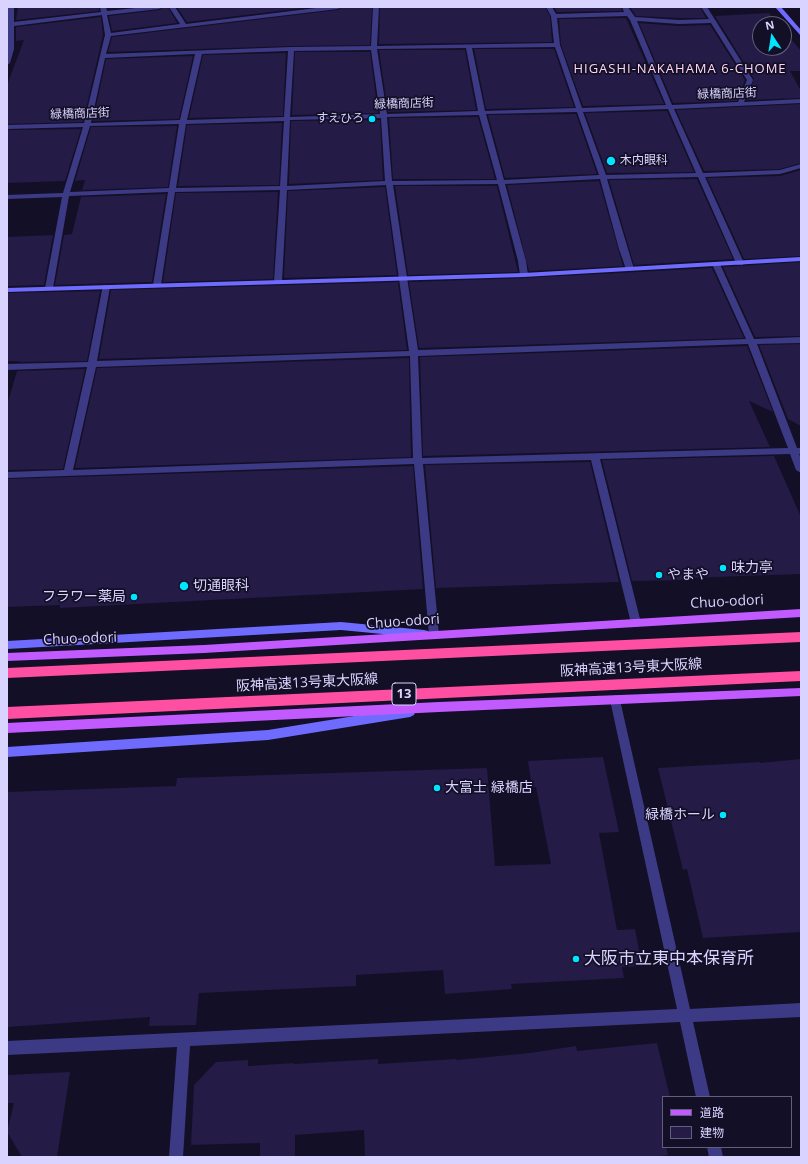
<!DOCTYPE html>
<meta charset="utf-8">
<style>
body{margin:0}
#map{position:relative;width:808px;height:1164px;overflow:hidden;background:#130f26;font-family:"Open Sans","Noto Sans JP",sans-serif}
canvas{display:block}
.frame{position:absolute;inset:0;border:8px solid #d9d4ff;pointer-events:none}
.legend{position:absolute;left:662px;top:1096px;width:130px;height:52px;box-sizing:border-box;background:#130f26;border:1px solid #625e7d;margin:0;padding:5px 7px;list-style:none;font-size:12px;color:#d9d4ff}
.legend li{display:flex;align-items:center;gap:8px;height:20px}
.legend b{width:20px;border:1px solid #625e7d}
.north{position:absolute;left:752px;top:16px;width:40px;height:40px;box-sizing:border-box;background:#130f26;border:1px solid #625e7d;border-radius:50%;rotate:348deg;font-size:11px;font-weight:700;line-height:16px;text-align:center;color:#d9d4ff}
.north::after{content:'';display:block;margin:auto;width:14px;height:18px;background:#00e5ff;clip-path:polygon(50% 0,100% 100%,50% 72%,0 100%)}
</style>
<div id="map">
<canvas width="808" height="1164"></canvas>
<div class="frame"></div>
<ul class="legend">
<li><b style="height:5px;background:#c25bff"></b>道路</li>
<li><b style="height:11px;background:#241b47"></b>建物</li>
</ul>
<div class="north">N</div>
</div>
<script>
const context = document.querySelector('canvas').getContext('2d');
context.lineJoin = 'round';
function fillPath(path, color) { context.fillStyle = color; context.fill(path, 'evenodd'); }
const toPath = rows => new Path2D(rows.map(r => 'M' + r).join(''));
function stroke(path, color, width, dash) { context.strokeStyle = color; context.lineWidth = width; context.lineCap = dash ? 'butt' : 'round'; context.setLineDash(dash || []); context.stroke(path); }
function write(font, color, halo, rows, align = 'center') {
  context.font = font + ' "Open Sans","Noto Sans JP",sans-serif'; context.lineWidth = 3.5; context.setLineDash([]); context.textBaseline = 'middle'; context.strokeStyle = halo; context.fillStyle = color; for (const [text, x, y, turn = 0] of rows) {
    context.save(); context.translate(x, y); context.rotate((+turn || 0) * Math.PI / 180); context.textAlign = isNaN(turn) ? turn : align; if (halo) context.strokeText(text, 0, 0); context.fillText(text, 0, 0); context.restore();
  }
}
fillPath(toPath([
 [18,7,99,7,99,11,16,20],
 [163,7,168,7,177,23,112,31,109,16,159,10],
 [177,7,312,7,187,22],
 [342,7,372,7,370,45,291,46,108,52,112,37,338,10],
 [380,7,545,7,550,16,552,42,379,44],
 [554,7,621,7,622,11,557,12],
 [630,7,700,7,706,18,679,18,636,16],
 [769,13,778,24,760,24,760,48,784,48,784,31,801,51,801,71,790,71,801,91,801,98,746,100,754,79,715,16],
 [101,17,103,35,83,122,7,124,7,85,24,40,16,41,16,27],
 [626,18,664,104,583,106,561,45,559,19],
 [639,23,679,26,710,25,745,80,737,101,673,103],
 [474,49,554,49,574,107,486,109],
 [379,50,465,50,476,110,388,112],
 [295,52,370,52,378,113,292,115],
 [286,53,283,116,189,118,203,55],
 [193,56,179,119,93,121,106,59],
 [801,104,801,163,780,169,704,171,676,110],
 [667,111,694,172,607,173,585,113],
 [576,114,597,174,505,178,488,115],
 [478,117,495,179,393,179,389,118],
 [380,120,383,180,289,184,291,121],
 [282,123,279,185,178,186,187,125],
 [177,126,168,187,82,190,85,180,75,181,91,127],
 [81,129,65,181,7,183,7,130],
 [801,170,801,256,744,259,707,178,780,176],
 [697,179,733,259,634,265,609,180],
 [599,181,623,266,529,271,507,185],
 [395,186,497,186,518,272,408,275],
 [385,187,397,275,284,278,288,191],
 [278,192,273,279,163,282,176,193],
 [166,194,152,282,55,285,64,235,72,234,81,197],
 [53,235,44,285,7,286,7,237],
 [801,262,801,336,755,337,723,267],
 [712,268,744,338,419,348,409,282,524,278],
 [398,282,407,350,99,359,111,290],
 [100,291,87,361,20,362,20,361,7,361,7,293],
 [801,344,801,426,788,419,759,345],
 [747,346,773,412,749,401,770,447,423,456,420,357],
 [409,358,411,457,75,468,97,368],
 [85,369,63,469,7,470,7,405,17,371],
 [774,456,801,517,801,574,687,578,688,580,632,581,602,460],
 [590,462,619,582,436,588,425,465],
 [413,466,423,589,60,608,60,605,7,607,7,479],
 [603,757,619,832,599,833,617,930,635,929,642,966,622,967,624,978,511,984,512,989,445,994,443,970,356,975,356,986,199,993,196,1025,149,1026,150,1017,7,1027,7,792,176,786,177,778,487,768,495,866,551,864,536,787,532,787,528,761],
 [801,759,801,932,703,938,687,869,683,870,658,768,760,762,760,763],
 [657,1043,670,1097,663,1097,663,1147,666,1147,668,1155,653,1157,365,1157,364,1130,295,1135,295,1157,260,1157,260,1143,191,1145,194,1085,216,1062,248,1060,248,1066,294,1063,294,1064,378,1059,378,1064,456,1059,457,1060,530,1053,576,1046,577,1051],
 [70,1072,57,1157,22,1157,7,1132,14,1103,7,1103,7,1075]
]), '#241b47');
fillPath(toPath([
 [8,7,14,7,14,22,101,12,100,7,106,7,107,11,145,7,162,7,159,9,107,15,111,33,180,24,169,7,175,7,186,24,324,7,341,7,338,9,111,36,106,54,291,47,371,46,373,7,379,7,377,46,554,43,551,16,546,7,552,7,556,14,624,12,622,7,628,7,635,17,679,20,709,19,701,7,707,7,753,80,744,102,801,99,801,103,674,109,703,173,780,170,801,164,801,168,780,174,705,177,744,263,743,265,737,265,736,263,698,177,607,179,634,269,630,271,626,269,619,249,600,179,505,184,526,261,528,275,524,277,520,275,518,261,498,184,393,185,418,350,746,339,712,264,716,262,719,262,754,339,801,337,801,343,757,344,797,448,801,448,801,454,799,454,801,458,801,473,796,470,790,454,600,459,641,623,640,626,636,627,632,626,631,623,591,460,423,464,439,635,438,638,434,639,430,638,429,635,414,464,7,478,7,472,64,470,87,367,7,370,7,364,88,362,103,285,106,285,110,287,97,361,409,351,386,185,287,190,282,281,278,283,274,281,280,190,175,192,161,285,157,287,153,285,168,192,69,196,53,288,49,290,46,290,45,288,62,197,7,199,7,195,63,193,83,127,7,129,7,125,84,123,105,35,102,15,14,26,14,49,10,63,7,65,8,7],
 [627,16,630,20,666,105,582,108,560,45,557,18,627,16],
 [637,21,679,24,711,23,747,80,738,102,672,105,637,21],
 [555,47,576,108,485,111,472,48,555,47],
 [466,48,478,111,387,114,377,49,466,48],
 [371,50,380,114,290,117,294,51,371,50],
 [288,51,284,117,187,120,202,54,288,51],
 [195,54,180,120,91,123,105,58,195,54],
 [668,109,696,173,606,175,583,112,668,109],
 [577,112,599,175,504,180,486,114,577,112],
 [479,115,497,180,392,181,387,117,479,115],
 [381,118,385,181,287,186,290,120,381,118],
 [284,121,280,186,176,188,186,124,284,121],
 [179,124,169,188,70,192,90,126,179,124],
 [748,344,788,448,422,458,418,356,748,344],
 [410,356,413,458,73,470,96,367,410,356],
 [615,695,619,697,620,700,690,1009,801,1003,801,1017,693,1022,710,1097,696,1097,680,1022,190,1046,183,1157,169,1157,177,1047,7,1055,7,1041,677,1009,610,700,611,697,615,695],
 [707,1147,721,1147,723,1157,709,1157,707,1147]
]), '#3d3a85');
fillPath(toPath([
 [775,7,781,7,801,30,801,36,775,7],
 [801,257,801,261,524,277,7,292,7,288,524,273,801,257],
 [341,622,424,630,428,631,429,634,428,637,424,638,341,630,7,649,7,641,341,622],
 [410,707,414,709,415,712,414,715,410,717,268,740,7,757,7,747,268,730,410,707]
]), '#6f6bff');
fillPath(toPath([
 [801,609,801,617,204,653,7,661,7,653,204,645,801,609],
 [801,688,801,696,439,712,7,733,7,723,439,702,801,688]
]), '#c25bff');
fillPath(toPath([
 [801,632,801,642,7,678,7,668,801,632],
 [801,671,801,681,7,719,7,707,801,671]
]), '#ff4fa3');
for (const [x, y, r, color] of [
 [372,119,4,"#00e5ff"],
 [611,161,5,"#00e5ff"],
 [723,568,4,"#00e5ff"],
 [659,575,4,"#00e5ff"],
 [184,586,5,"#00e5ff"],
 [134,597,4,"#00e5ff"],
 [437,788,4,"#00e5ff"],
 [723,815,4,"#00e5ff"],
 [576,959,4,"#00e5ff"]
]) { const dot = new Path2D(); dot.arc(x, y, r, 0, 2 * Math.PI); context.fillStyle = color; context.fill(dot); stroke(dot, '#130f26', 1.5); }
write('12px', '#d9d4ff', '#130f26', [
 ["緑橋商店街",727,94,-2],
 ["緑橋商店街",404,104,-2],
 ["緑橋商店街",80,114,-2]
]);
write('12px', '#d9d4ff', '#130f26', [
 ["すえひろ",364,119],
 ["木内眼科",620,161,"left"]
], 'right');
context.letterSpacing = '1px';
write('13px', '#ffd6f0', '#130f26', [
 ["HIGASHI-NAKAHAMA 6-CHOME",680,69]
]);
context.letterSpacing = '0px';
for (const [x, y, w] of [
 [404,694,24]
]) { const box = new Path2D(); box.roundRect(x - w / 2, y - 11, w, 22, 3); context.fillStyle = '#130f26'; context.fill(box); stroke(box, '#d9d4ff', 1); }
write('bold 13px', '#d9d4ff', null, [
 ["13",404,694]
]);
write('14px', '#d9d4ff', '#130f26', [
 ["味力亭",731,568],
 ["やまや",667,575],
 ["切通眼科",193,586],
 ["フラワー薬局",126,597,"right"],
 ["大富士 緑橋店",445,788],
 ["緑橋ホール",715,815,"right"]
], 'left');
write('14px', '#d9d4ff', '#130f26', [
 ["Chuo-odori",727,602,-3],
 ["Chuo-odori",403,622,-4],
 ["Chuo-odori",80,639,-2],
 ["阪神高速13号東大阪線",631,668,-3],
 ["阪神高速13号東大阪線",307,683,-3]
]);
write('17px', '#d9d4ff', '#130f26', [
 ["大阪市立東中本保育所",584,959]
], 'left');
</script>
